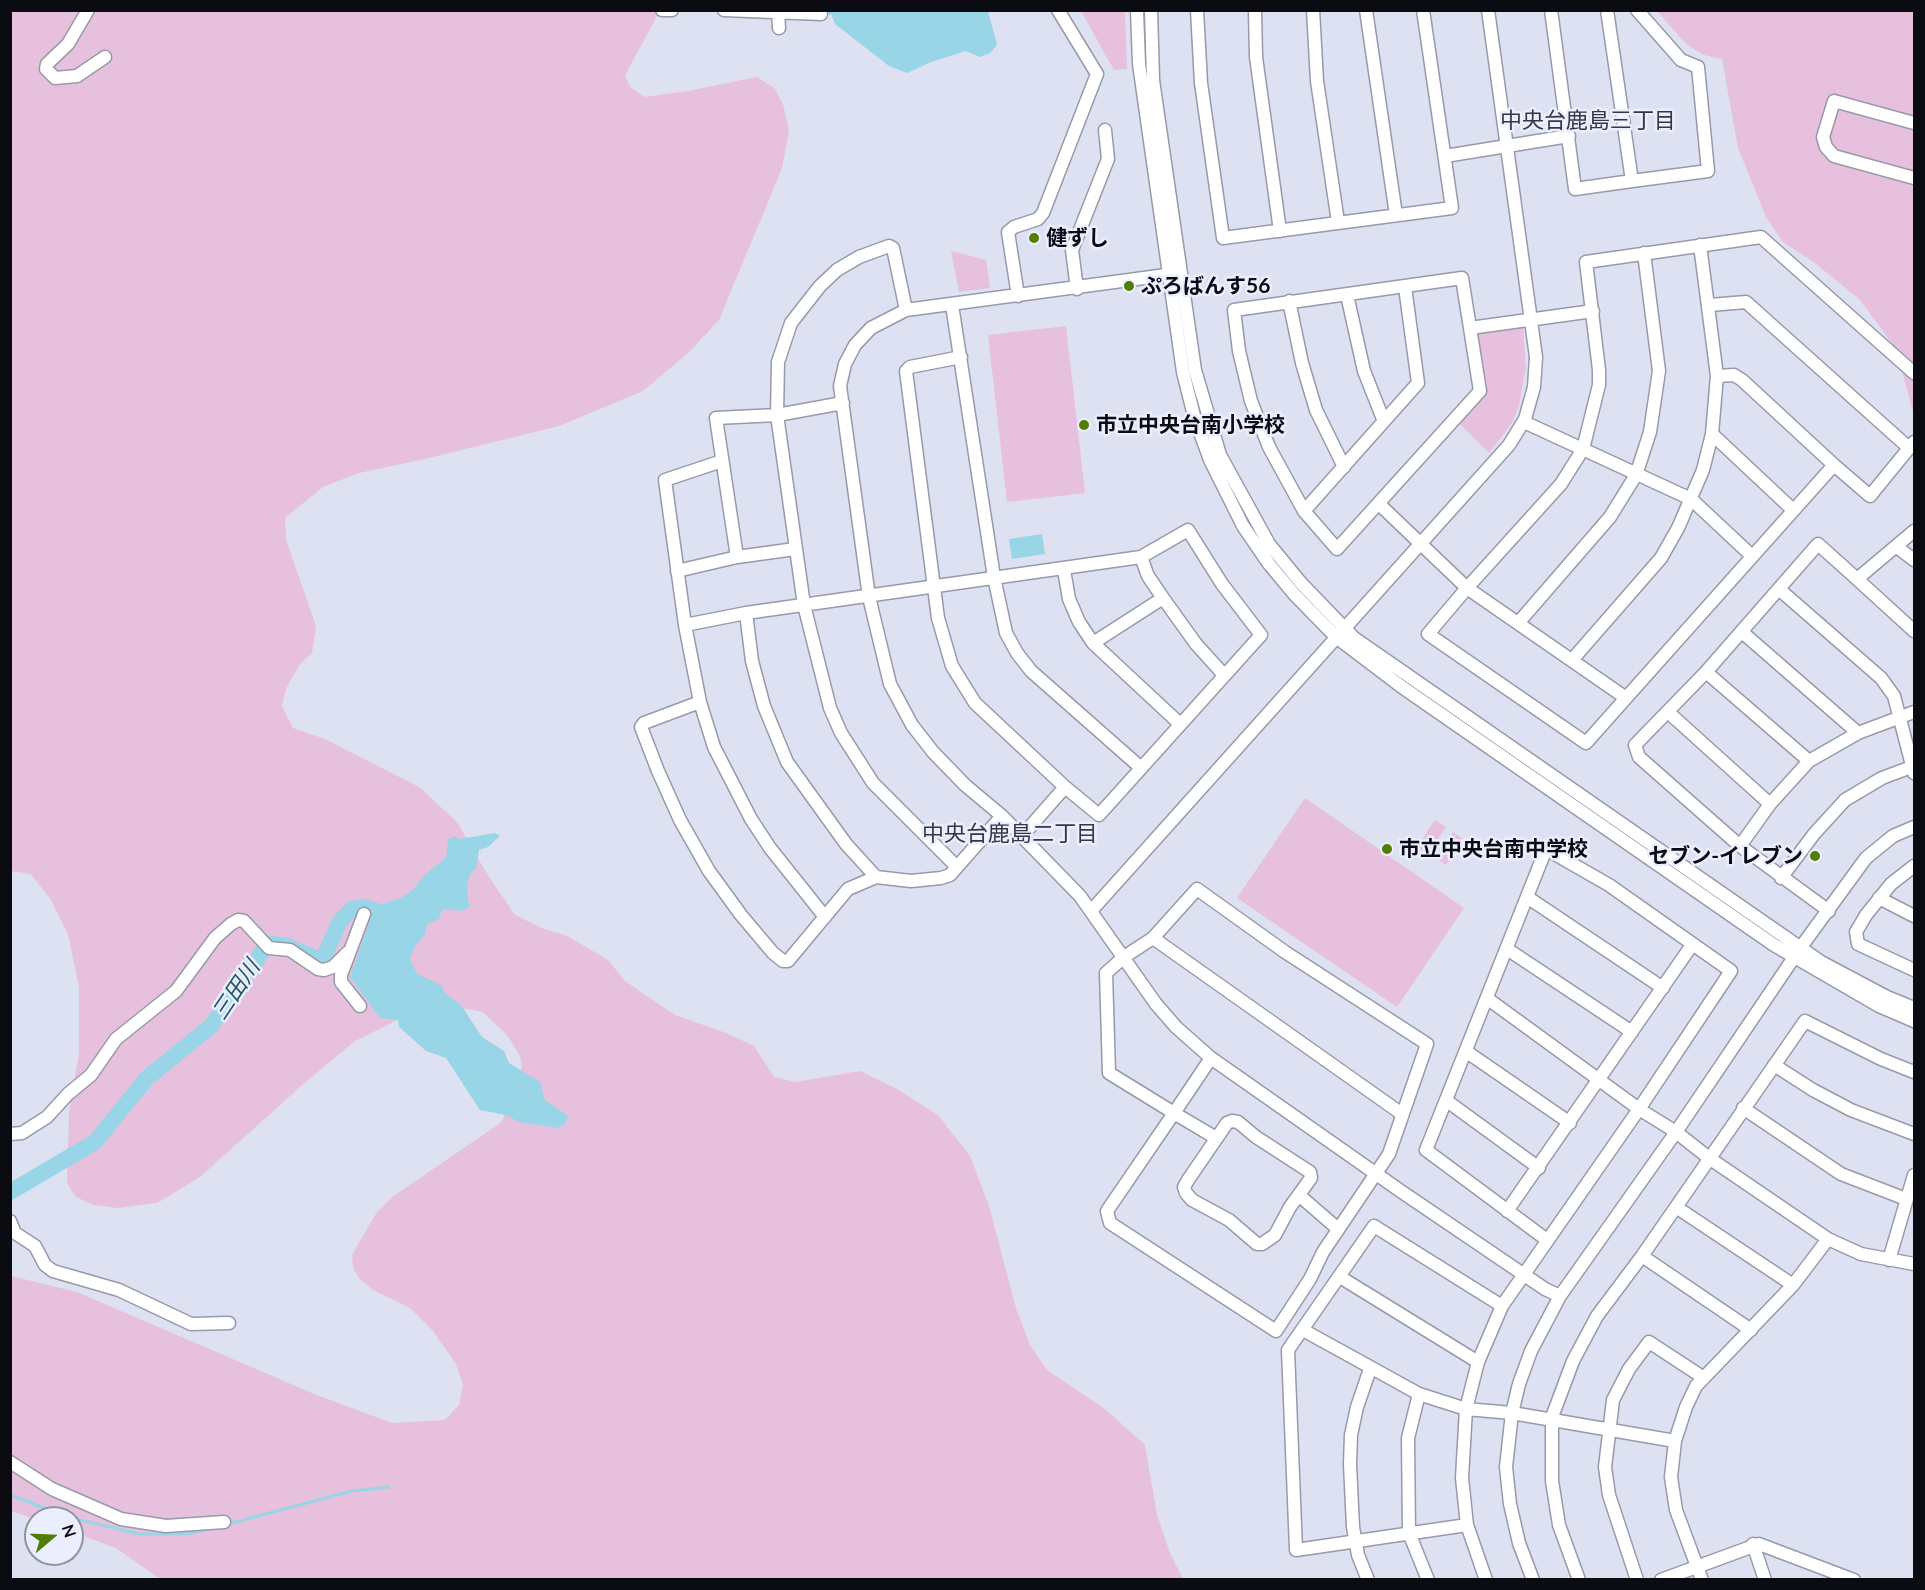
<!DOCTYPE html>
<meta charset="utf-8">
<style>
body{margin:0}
#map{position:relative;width:1925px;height:1590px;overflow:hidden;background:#dde1f2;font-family:Lato,sans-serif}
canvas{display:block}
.frame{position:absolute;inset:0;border:12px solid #0b0c12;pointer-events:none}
.north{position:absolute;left:24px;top:1506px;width:60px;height:60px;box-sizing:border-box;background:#eaeeff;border:2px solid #9194a0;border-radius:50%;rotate:71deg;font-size:16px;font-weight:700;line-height:24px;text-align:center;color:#0b0c12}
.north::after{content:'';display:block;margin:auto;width:21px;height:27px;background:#517d01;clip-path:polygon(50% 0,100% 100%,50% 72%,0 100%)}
</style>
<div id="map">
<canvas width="1925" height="1590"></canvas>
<div class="frame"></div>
<div class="north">N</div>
</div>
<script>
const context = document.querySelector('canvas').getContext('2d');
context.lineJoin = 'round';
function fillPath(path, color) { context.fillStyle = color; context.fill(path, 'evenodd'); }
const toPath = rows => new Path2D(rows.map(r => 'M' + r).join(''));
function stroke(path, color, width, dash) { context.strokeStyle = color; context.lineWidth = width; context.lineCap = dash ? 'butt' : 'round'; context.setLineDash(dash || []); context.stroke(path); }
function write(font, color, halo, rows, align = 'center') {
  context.font = font + ' Lato,"Noto Sans JP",sans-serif'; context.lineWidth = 5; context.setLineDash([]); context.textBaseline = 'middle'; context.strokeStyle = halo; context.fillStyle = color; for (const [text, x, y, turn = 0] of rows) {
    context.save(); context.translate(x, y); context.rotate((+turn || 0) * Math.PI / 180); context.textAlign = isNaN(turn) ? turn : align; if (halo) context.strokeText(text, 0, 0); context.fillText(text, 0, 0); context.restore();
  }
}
fillPath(toPath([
 [11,11,660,11,625,75,630,87,645,97,688,91,757,77,774,88,783,104,789,131,782,168,719,320,688,353,643,391,559,426,425,459,359,473,323,487,285,518,286,540,316,626,312,653,300,664,286,688,282,706,293,728,325,739,419,787,457,822,487,874,515,915,542,928,567,936,608,960,625,981,675,1015,726,1033,754,1046,774,1077,795,1082,860,1071,897,1089,938,1115,970,1156,989,1206,1016,1308,1030,1345,1047,1370,1105,1409,1145,1445,1157,1515,1170,1553,1183,1579,160,1579,116,1548,72,1532,72,1518,36,1519,11,1511,11,1276,77,1292,314,1394,392,1423,445,1420,459,1405,463,1385,456,1364,433,1331,410,1308,373,1290,359,1278,353,1268,352,1255,377,1212,392,1197,502,1122,522,1067,520,1056,507,1035,483,1012,462,1008,412,1013,355,1041,301,1086,200,1177,157,1203,117,1208,93,1205,76,1197,67,1183,69,1113,79,1053,79,987,68,934,51,900,31,874,11,871],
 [1081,11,1125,11,1127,69,1114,70],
 [1657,11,1914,11,1914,415,1896,349,1860,300,1815,263,1783,242,1766,217,1738,148,1722,59,1704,55,1686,44],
 [951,251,986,260,990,288,959,292],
 [1066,326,1085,493,1007,502,988,335],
 [1523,326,1526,367,1519,406,1512,423,1489,453,1459,423,1483,396,1475,334,1479,329],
 [1305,798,1464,908,1397,1007,1237,898],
 [1435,820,1446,827,1428,854,1417,847],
 [1453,832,1463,839,1446,865,1436,858]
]), '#e6c0dd');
fillPath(toPath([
 [830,11,988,11,997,45,990,53,980,57,966,51,931,62,907,73,889,66,835,24],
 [1042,534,1045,554,1012,559,1009,539],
 [495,833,500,836,488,847,479,850,476,869,471,872,467,883,468,901,471,906,461,911,442,909,439,919,426,925,425,934,415,946,410,959,417,974,441,985,445,993,461,1005,482,1037,504,1051,509,1063,540,1082,545,1100,568,1116,565,1124,557,1128,519,1122,506,1115,480,1110,446,1058,426,1051,399,1027,398,1020,380,1018,350,977,374,909,385,903,401,898,414,889,424,875,446,858,448,839,454,836,461,839]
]), '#97d5e7');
stroke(toPath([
 [826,10,830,13],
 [10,1495,71,1518],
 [72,1518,139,1534,188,1534,207,1529],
 [228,1524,352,1491,389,1487]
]), '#97d5e7', 3);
stroke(toPath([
 [10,1192,95,1142,147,1078,211,1026,264,949,270,944,285,945,322,961,340,921,352,909,365,907,393,917]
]), '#97d5e7', 16);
const minor = toPath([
 [88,10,68,44,47,64,46,69,55,78,77,76,105,57],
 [662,10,672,10],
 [724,10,821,14],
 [1137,10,1139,64,1183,372,1194,416,1210,460,1243,526,1269,564,1294,594,1336,637,1402,687,1774,945,1879,1006,1914,1021],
 [1151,10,1153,80,1195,370,1220,455,1269,544,1301,583,1354,638,1821,962,1887,997,1914,1008],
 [1197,10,1201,83,1223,238,1452,208,1423,10],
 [1255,10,1256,57,1280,231],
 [1313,10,1317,81,1338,222],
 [1366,10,1396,215],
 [1551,10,1575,189,1632,181,1607,10],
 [778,12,779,28],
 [1914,123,1834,101,1823,137,1826,147,1834,156,1914,178],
 [1445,156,1569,136],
 [1632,181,1708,171,1698,67,1681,60,1637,10],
 [1181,273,906,310,871,328,855,345,845,364,840,386,869,597,890,684,912,725,933,752,965,785,1002,816,1080,896,1156,1004,1176,1027,1211,1058,1402,1192,1545,1289,1560,1296],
 [1077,289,1072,250,1108,159,1105,130],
 [1347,295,1364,371,1383,419],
 [1018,296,1008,232,1014,227,1038,219,1043,213,1097,74,1058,10],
 [1289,301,1302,363,1316,410,1344,467],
 [952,305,994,577,1006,633,1017,653,1031,671,1140,767],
 [1710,305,1746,302,1909,448],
 [906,310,893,248,889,246,859,257,837,270,820,286,791,323,778,362,777,415,804,605,830,708,841,733,873,783,957,867,1002,816],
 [1470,328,1480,391,1337,549,1304,511,1269,447,1251,401,1239,351,1234,310,1462,278,1470,328,1593,311],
 [961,357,910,367,906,371,938,618,952,666,975,703,1065,787],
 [1717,376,1734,375,1742,380,1834,465],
 [1524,422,1691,499,1752,556],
 [1712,434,1793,510],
 [722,461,665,480,685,625,700,702,714,747,751,819,770,848,825,917],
 [1379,504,1467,588,1626,698,1586,743,1428,634,1467,588,1561,484,1583,449,1599,385,1599,370,1586,262,1761,237,1914,373],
 [1304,511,1418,383,1405,287],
 [1897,547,1914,560],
 [737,557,716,418,777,415,843,403],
 [1141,557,1148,576,1163,598,1196,644,1224,675],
 [1064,570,1069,599,1079,622,1093,643,1180,724],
 [677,571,737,557,795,549],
 [1857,579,1914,631],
 [1780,590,1881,678,1894,696,1914,773],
 [746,613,752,661,764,706,787,762,846,844,876,877],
 [1519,622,1610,517,1636,475,1650,432,1659,371,1644,253],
 [685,625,746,613,1141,557,1188,530,1222,584,1261,635,1099,815,1065,787,1022,836],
 [1742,632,1858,733],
 [1093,643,1163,598],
 [1572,660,1661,558,1678,528,1703,470,1712,434,1717,376,1700,245],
 [1706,672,1809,761],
 [1626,698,1834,465,1870,496,1914,442],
 [700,702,644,723,641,727,658,771,680,820,709,871,741,915,773,953,783,961,788,961,848,889,876,877,911,881,941,878,950,875,957,867],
 [1668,712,1770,804],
 [1740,846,1770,804,1809,761,1858,733,1914,712],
 [1914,866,1891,884,1866,915,1856,932,1858,944,1914,970],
 [1781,878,1814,834,1845,800,1882,778,1914,766],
 [1527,897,1663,988],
 [1879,898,1914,916],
 [1091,911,1509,445,1525,419,1534,387,1536,357,1488,10],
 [1829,911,1740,846,1639,757,1635,745,1706,672,1818,544,1857,579,1914,531],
 [1153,938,1402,1114],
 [1507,949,1632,1032],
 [1488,999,1639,1109,1676,1132,1709,1158,1828,1239,1861,1254,1914,1264],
 [360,1006,341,982,341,975,364,914],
 [1467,1052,1570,1123],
 [1211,1058,1174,1113,1107,1211,1110,1223,1276,1331,1310,1279,1323,1252,1389,1154,1427,1044,1285,952,1197,889,1153,938,1124,957,1106,973,1109,1073,1174,1113,1216,1138],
 [1774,1065,1813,1090,1851,1110,1914,1134],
 [1447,1101,1539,1168],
 [1743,1108,1841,1174,1906,1199],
 [1232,1121,1238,1122,1256,1137,1310,1172,1311,1178,1290,1207,1275,1235,1262,1244,1257,1244,1229,1220,1192,1200,1186,1193,1184,1187,1188,1180,1227,1123,1232,1121],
 [10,1134,22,1133,47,1117,68,1094,91,1075,116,1039,176,991,215,938,231,924,238,920,244,921,269,948,290,950,318,969,324,970,333,967,348,952],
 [1300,1196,1338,1229],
 [1676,1207,1793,1285],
 [1507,1211,1692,945],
 [10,1221,15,1233,35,1246,45,1265,53,1271,119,1290,191,1324,229,1323],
 [1642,1256,1751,1330],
 [1889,1260,1914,1175],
 [1340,1277,1478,1362],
 [1303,1330,1419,1394,1466,1409,1512,1413,1675,1441],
 [1419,1394,1408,1438,1409,1533,1428,1580],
 [10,1462,52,1489,121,1519,166,1526,224,1522],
 [1467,1525,1296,1550,1288,1350,1374,1226,1502,1306],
 [1753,1544,1765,1580],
 [1368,1580,1358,1555,1353,1527,1350,1464,1351,1435,1357,1407,1370,1369],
 [1486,1580,1467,1525,1462,1478,1466,1409,1478,1362,1502,1306,1639,1109,1731,971,1609,885,1546,849,1426,1150,1547,1240],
 [1533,1580,1519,1543,1510,1504,1506,1467,1512,1413,1519,1384,1531,1351,1560,1296,1676,1132,1801,947,1866,858,1893,836,1914,827],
 [1579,1580,1559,1525,1552,1481,1552,1417,1573,1361,1597,1316,1642,1256,1805,1021,1881,1059,1914,1072],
 [1637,1580,1609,1495,1605,1467,1613,1400,1629,1369,1649,1342,1704,1378],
 [1661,1580,1759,1544,1854,1580],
 [1702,1580,1676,1510,1671,1477,1675,1441,1686,1407,1696,1386,1793,1285,1828,1239]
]);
stroke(minor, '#969aa9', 15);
stroke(minor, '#fff', 12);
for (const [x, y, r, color] of [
 [1034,238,6,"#517d01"],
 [1129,286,6,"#517d01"],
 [1084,425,6,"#517d01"],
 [1387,849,6,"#517d01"],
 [1815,856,6,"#517d01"]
]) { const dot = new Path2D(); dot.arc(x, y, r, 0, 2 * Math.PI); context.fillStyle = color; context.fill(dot); stroke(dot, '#eaeeff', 2); }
write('bold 21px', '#0b0c12', '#eaeeff', [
 ["健ずし",1046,238],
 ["ぷろばんす56",1141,286],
 ["市立中央台南小学校",1096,425],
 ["市立中央台南中学校",1399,849],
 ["セブン-イレブン",1803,856,"right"]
], 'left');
write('22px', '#353745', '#eaeeff', [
 ["中央台鹿島三丁目",1588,121],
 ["中央台鹿島二丁目",1010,834]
]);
write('italic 22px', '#215563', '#eaeeff', [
 ["三田川",236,990,-56]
]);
</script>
